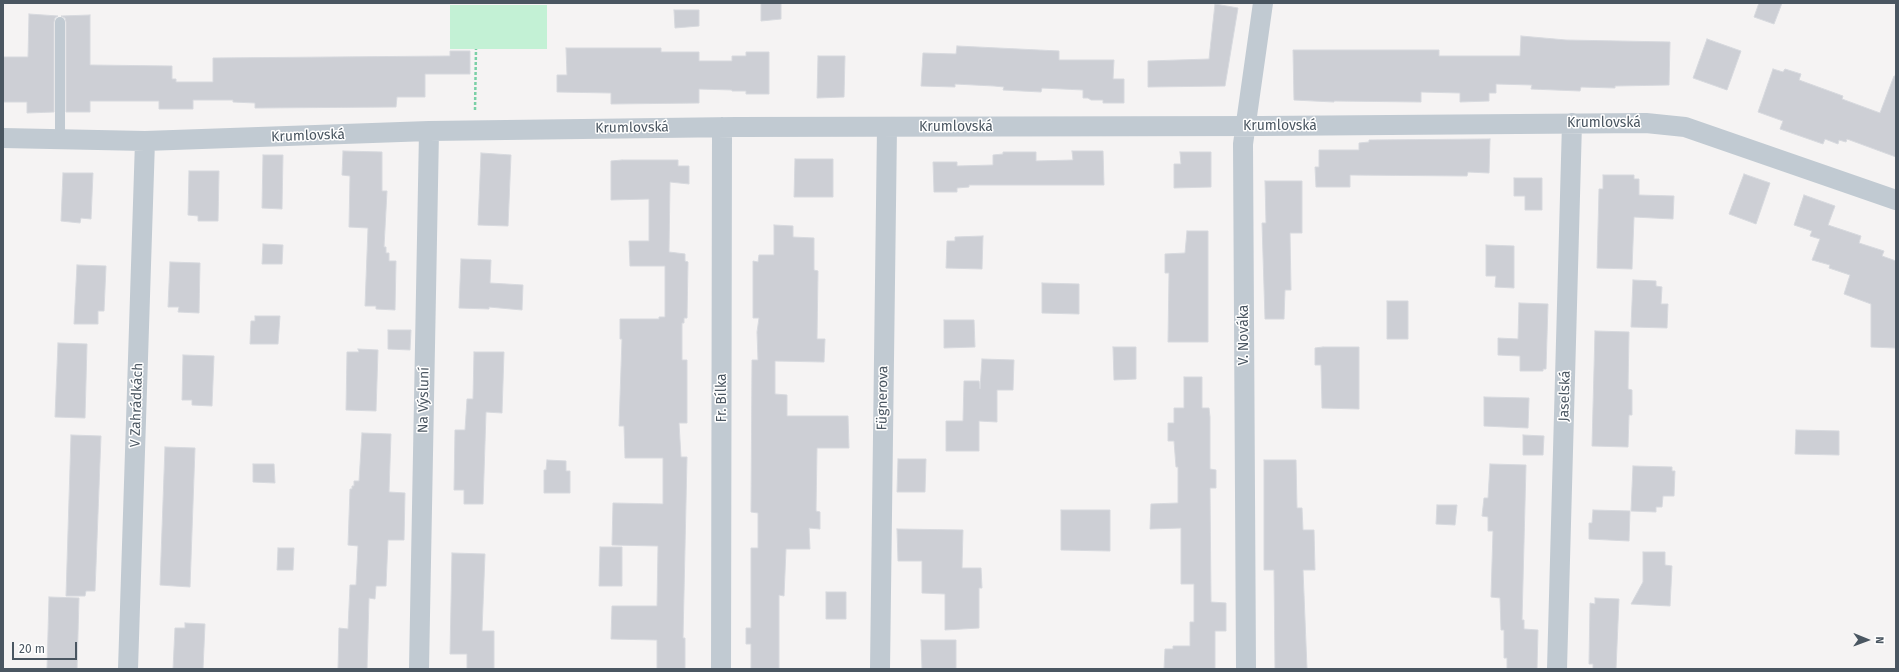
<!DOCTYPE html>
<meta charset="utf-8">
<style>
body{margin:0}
#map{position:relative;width:1899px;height:672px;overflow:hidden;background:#f5f3f3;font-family:"Fira Sans",sans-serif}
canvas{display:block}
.frame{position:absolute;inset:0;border:4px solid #4a5661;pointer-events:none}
.north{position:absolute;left:1847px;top:620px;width:40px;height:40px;-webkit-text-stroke:3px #fff;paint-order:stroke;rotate:91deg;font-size:11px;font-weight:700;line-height:16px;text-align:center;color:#4a5661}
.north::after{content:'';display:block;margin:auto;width:14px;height:18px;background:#4a5661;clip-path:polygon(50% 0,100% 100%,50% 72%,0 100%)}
.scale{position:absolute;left:12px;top:642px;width:65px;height:18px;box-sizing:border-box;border:2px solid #4a5661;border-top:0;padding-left:5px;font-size:12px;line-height:14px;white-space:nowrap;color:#4a5661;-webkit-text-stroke:3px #fff;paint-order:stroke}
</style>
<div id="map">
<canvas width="1899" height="672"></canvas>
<div class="frame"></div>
<div class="north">N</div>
<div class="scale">20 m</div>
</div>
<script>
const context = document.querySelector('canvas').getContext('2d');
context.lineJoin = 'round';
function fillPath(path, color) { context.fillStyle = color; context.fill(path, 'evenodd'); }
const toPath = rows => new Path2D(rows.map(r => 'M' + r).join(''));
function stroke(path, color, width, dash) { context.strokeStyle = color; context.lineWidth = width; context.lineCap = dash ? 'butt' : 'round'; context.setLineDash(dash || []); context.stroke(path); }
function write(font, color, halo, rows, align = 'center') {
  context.font = font + ' "Fira Sans",sans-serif'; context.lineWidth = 3; context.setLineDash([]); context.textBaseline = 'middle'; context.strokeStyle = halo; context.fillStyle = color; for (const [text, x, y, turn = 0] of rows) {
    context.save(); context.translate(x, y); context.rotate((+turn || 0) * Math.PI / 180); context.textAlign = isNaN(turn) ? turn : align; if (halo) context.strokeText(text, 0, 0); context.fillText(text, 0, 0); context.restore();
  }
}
fillPath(toPath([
 [450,5,547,5,547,49,450,49]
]), '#c3f1d5');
const building = toPath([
 [761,3,781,3,781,19,761,21,761,3],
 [1759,3,1782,3,1774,24,1754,17,1759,3],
 [1215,4,1238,8,1225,86,1148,87,1148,61,1209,59,1215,4],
 [674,10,699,10,699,26,675,28,674,10],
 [29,14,58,16,55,18,54,22,54,112,27,113,27,102,3,102,3,57,28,57,29,14],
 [90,15,90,65,172,66,172,79,176,79,176,82,213,82,213,58,450,56,450,51,470,51,470,74,425,74,425,97,397,97,396,107,255,108,255,103,233,102,233,100,193,100,193,109,159,109,159,101,90,101,90,112,66,112,66,22,65,18,61,16,90,15],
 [1521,36,1566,40,1670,42,1669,85,1615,86,1615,88,1581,87,1580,91,1531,89,1532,85,1496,84,1496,93,1489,93,1489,101,1460,102,1460,93,1421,92,1421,102,1334,101,1334,102,1294,100,1293,50,1439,50,1439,56,1520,56,1521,36],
 [1707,39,1741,51,1727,90,1693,78,1707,39],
 [957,46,1059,51,1059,60,1114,60,1113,79,1124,79,1124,103,1103,103,1103,100,1091,100,1088,98,1083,98,1083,90,1042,88,1041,92,1003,90,1004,87,994,86,955,84,955,87,921,86,923,53,956,54,957,46],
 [566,48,661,48,661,52,699,52,699,61,732,61,732,56,746,56,746,52,769,52,769,94,746,94,746,91,732,91,732,90,699,89,699,103,611,104,611,93,557,92,557,75,567,75,566,48],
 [818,56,845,56,844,97,817,98,818,56],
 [1773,69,1783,72,1785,69,1801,74,1799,80,1843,96,1842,99,1880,113,1894,76,1896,76,1896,157,1847,139,1846,142,1839,140,1838,144,1825,139,1823,144,1780,129,1783,121,1758,112,1773,69],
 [1490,139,1489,173,1468,172,1467,176,1350,175,1350,187,1316,187,1315,167,1319,167,1319,150,1359,150,1359,143,1369,142,1369,140,1490,139],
 [343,151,382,152,382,191,387,191,384,247,386,247,386,253,389,253,389,261,396,261,395,310,376,309,376,306,365,306,368,228,349,227,350,176,342,175,343,151],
 [1072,151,1103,151,1104,185,969,185,969,187,957,188,957,192,934,192,933,162,957,162,957,166,993,165,993,155,1003,154,1003,152,1036,152,1036,161,1073,160,1072,151],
 [1180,152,1211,152,1211,187,1174,188,1174,164,1181,164,1180,152],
 [481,153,511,155,508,226,478,225,481,153],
 [263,155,283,155,282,209,262,208,263,155],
 [795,159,833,159,833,197,794,197,795,159],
 [622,160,678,160,678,166,689,166,689,184,670,182,669,252,685,254,685,261,688,262,687,318,684,318,684,323,682,323,682,360,687,360,687,423,679,423,681,457,687,457,683,638,685,638,685,669,657,669,657,640,611,639,612,606,657,606,658,546,612,545,613,503,663,504,663,458,625,458,624,426,619,426,622,339,620,339,620,319,659,319,659,317,665,317,665,266,630,266,629,241,649,241,649,199,611,200,611,161,622,160],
 [189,171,219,171,218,221,198,221,198,216,188,215,189,171],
 [63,173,93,173,91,219,81,218,80,223,61,221,63,173],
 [1744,174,1770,183,1756,224,1729,214,1744,174],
 [1603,175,1634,175,1634,179,1639,179,1639,195,1674,196,1673,219,1634,217,1632,269,1597,268,1599,189,1603,189,1603,175],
 [1514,178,1542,178,1542,210,1525,210,1525,196,1514,196,1514,178],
 [1265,181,1302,181,1302,233,1290,233,1291,290,1285,290,1284,319,1265,319,1262,223,1266,223,1265,181],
 [1804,195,1835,206,1828,225,1861,236,1859,243,1884,251,1882,256,1896,261,1895,348,1871,347,1871,304,1844,294,1850,275,1829,268,1830,265,1812,260,1820,239,1810,236,1812,231,1794,225,1804,195],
 [774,225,793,226,793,237,814,238,814,270,818,271,817,339,825,339,824,362,775,361,775,394,787,395,787,416,848,416,849,448,817,448,816,511,820,512,820,529,809,528,810,549,786,549,784,596,779,595,779,669,751,669,751,644,746,644,746,628,751,628,751,548,758,548,758,513,751,512,752,360,758,360,757,332,759,318,753,318,753,261,758,262,759,255,774,255,774,225],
 [1187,231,1208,231,1208,342,1168,342,1169,273,1165,273,1165,254,1185,253,1187,231],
 [983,236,982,269,946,268,947,241,955,241,955,237,983,236],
 [263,244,283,245,282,264,262,264,263,244],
 [1486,245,1514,246,1514,288,1495,287,1496,276,1486,276,1486,245],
 [461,259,491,260,490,283,523,285,522,310,489,307,489,309,459,308,461,259],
 [170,262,200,263,199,313,178,312,179,307,168,307,170,262],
 [77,265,106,266,104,311,98,311,98,324,74,324,77,265],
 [1633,280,1656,281,1656,286,1662,287,1661,304,1668,304,1667,328,1631,327,1633,280],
 [1042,283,1079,284,1079,314,1042,313,1042,283],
 [1387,301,1408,301,1408,339,1387,339,1387,301],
 [1519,303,1548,304,1546,369,1543,369,1543,371,1520,371,1520,356,1498,355,1498,338,1518,339,1519,303],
 [255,316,280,316,278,344,250,344,251,321,255,321,255,316],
 [944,320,974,320,975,347,944,348,944,320],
 [388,330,411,330,410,350,388,349,388,330],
 [1595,331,1629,332,1628,389,1632,390,1632,415,1629,415,1628,447,1592,446,1595,331],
 [58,343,87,344,85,418,55,417,58,343],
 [1113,347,1136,347,1136,379,1114,380,1113,347],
 [1323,347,1359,347,1359,409,1322,408,1321,365,1315,365,1315,348,1323,347],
 [358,349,378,350,376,411,346,410,347,352,359,352,358,349],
 [474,352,504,352,502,413,486,412,483,504,464,504,464,490,454,490,455,430,465,430,467,399,473,399,474,352],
 [183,355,214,356,212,406,192,405,192,400,182,400,183,355],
 [982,359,1014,360,1013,390,997,390,997,422,979,421,979,451,946,451,946,421,963,421,964,381,979,381,980,389,982,359],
 [1184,377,1202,377,1202,408,1209,408,1210,417,1210,469,1216,470,1216,488,1210,488,1211,602,1226,603,1226,631,1215,631,1215,669,1164,669,1165,649,1173,649,1173,646,1190,646,1190,622,1194,622,1194,584,1181,584,1181,528,1150,529,1151,504,1178,503,1178,467,1176,467,1174,441,1168,441,1168,423,1174,423,1174,408,1184,408,1184,377],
 [1484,397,1529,398,1528,428,1484,426,1484,397],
 [1796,430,1839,431,1839,455,1795,454,1796,430],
 [362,433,391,434,389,492,405,493,404,540,388,540,386,586,376,586,375,599,369,598,367,669,338,669,339,628,348,629,350,585,356,585,358,546,348,545,350,489,352,489,352,486,354,486,354,481,359,481,362,433],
 [71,435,101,436,95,591,86,591,85,596,66,596,71,435],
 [1523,435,1544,436,1543,455,1523,455,1523,435],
 [165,447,195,448,190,587,160,585,165,447],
 [898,459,926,459,925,492,897,492,898,459],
 [547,460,566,461,566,471,570,471,570,493,544,493,544,470,546,470,547,460],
 [1264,460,1296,460,1297,508,1302,508,1303,530,1314,530,1315,570,1303,570,1307,669,1275,669,1274,570,1264,570,1264,460],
 [253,464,274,464,275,483,253,482,253,464],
 [1490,464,1526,465,1522,620,1524,620,1524,629,1538,630,1537,669,1507,669,1507,658,1504,658,1504,630,1501,630,1500,598,1491,597,1493,531,1488,531,1488,517,1482,516,1484,498,1488,498,1490,464],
 [1633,466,1672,467,1672,471,1675,471,1674,496,1663,496,1662,507,1656,507,1656,512,1631,511,1633,466],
 [1437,505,1457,505,1455,525,1436,524,1437,505],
 [1061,510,1110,510,1110,551,1061,550,1061,510],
 [1593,510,1630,511,1629,541,1589,539,1589,523,1592,523,1593,510],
 [897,529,963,530,962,568,981,568,982,588,979,588,979,628,945,630,945,594,922,593,922,561,898,561,897,529],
 [600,547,622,547,622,586,599,586,600,547],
 [278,548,294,548,293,570,277,570,278,548],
 [1643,552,1665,552,1665,565,1672,566,1670,606,1631,604,1643,582,1643,552],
 [452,553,485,554,482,631,494,631,494,669,467,669,467,654,450,654,452,553],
 [826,592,846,592,846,619,826,619,826,592],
 [49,597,79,598,77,669,47,669,49,597],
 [1595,598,1619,599,1616,669,1593,669,1593,664,1589,664,1590,603,1595,604,1595,598],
 [185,623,205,624,203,669,173,669,175,628,185,628,185,623],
 [921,640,956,640,956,669,922,669,921,640]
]);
fillPath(building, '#cdcfd5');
stroke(building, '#d7d9de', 1);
stroke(toPath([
 [475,110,476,49]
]), '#7ad0a6', 2.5, [3, 2]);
stroke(toPath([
 [60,139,60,22]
]), '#c1cad2', 10);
stroke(toPath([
 [3,138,145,141,429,131,736,127,1261,126,1646,123,1685,127,1896,200],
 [128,669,145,141],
 [419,669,429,131],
 [721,669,722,127],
 [880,669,887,127],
 [1246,669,1243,144,1263,3],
 [1557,669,1572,123]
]), '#c1cad2', 20);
write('14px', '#4a5661', '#fff', [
 ["Krumlovská",1604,123],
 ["Krumlovská",1280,126],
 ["Krumlovská",956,127],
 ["Krumlovská",632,128,-1],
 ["Krumlovská",308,136,-2],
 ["V. Nováka",1244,335,-90],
 ["Jaselská",1565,396,-88],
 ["Fr. Bílka",722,398,-90],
 ["Fügnerova",883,398,-89],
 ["Na Výsluní",424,400,-89],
 ["V Zahrádkách",137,405,-88]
]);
</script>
